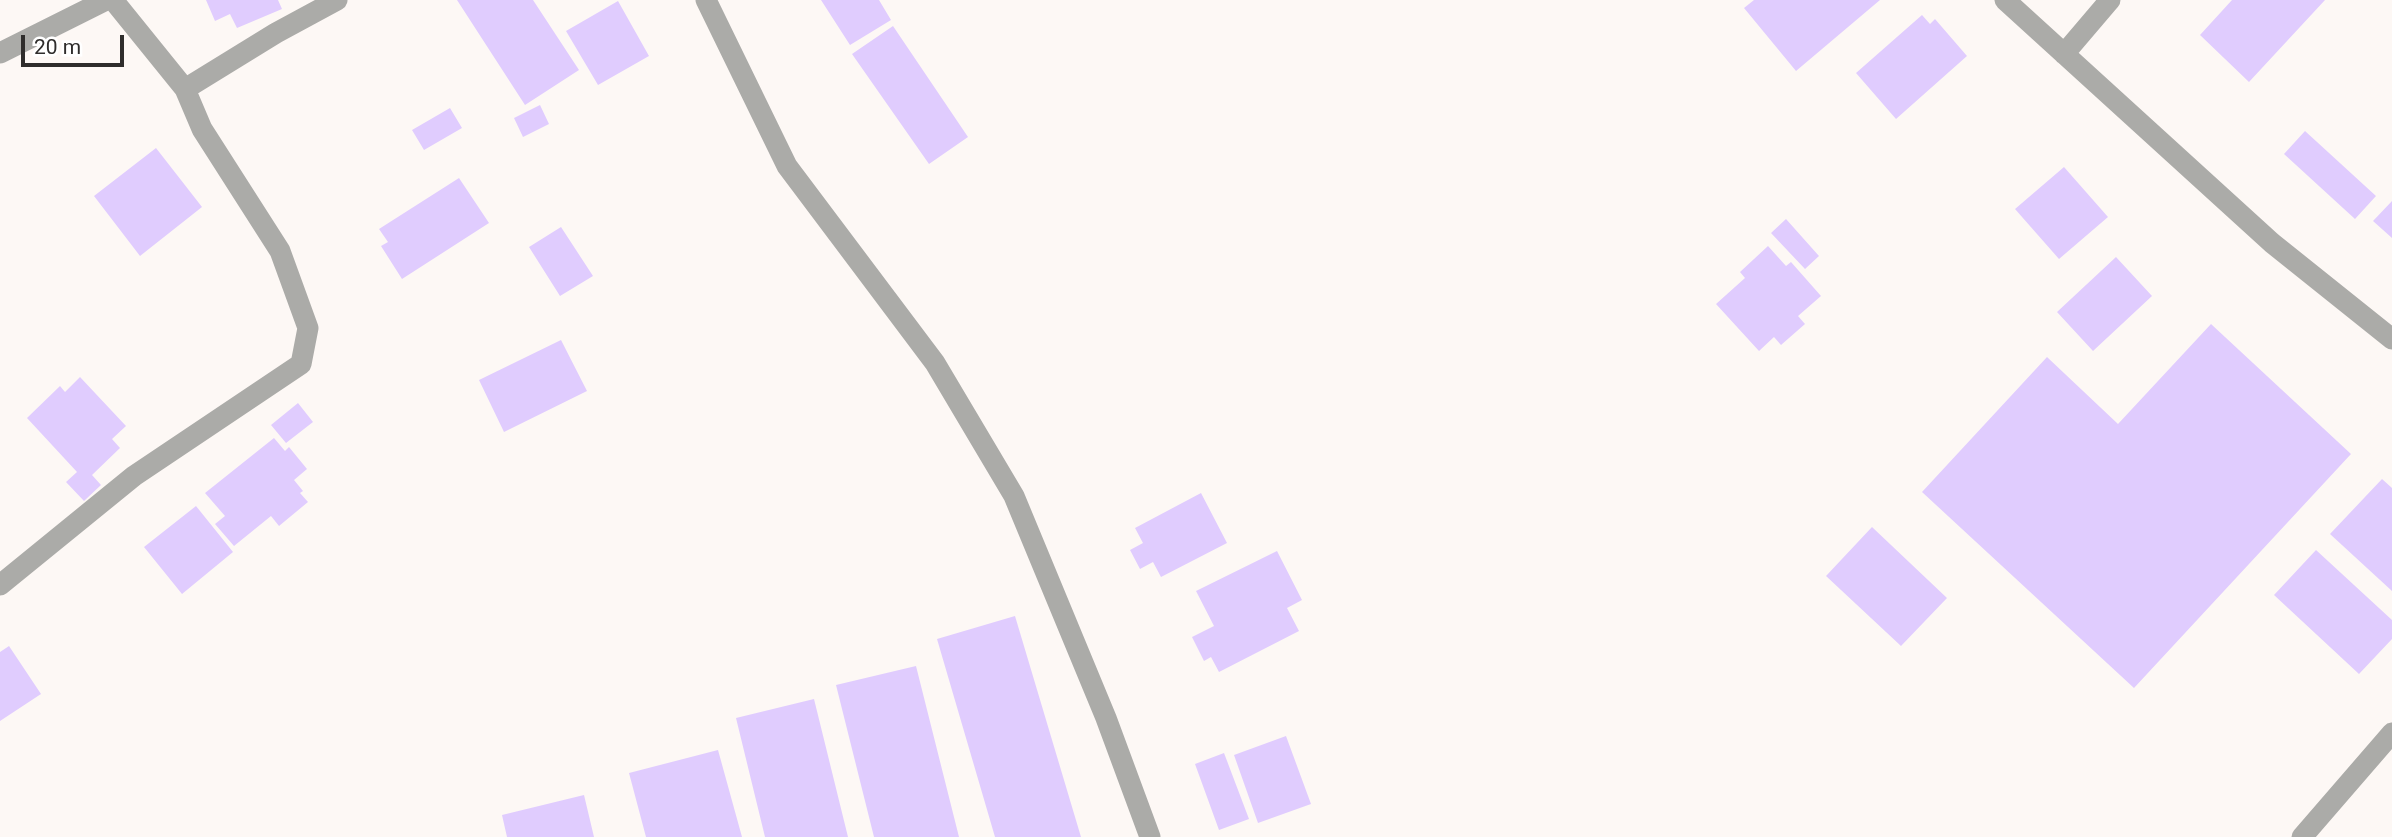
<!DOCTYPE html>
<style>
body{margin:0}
#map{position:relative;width:2392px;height:837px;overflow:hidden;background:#fdf8f5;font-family:Roboto,sans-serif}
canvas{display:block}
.scale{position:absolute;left:21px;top:35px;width:103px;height:32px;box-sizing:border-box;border:4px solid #2f2d2c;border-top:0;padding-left:9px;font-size:21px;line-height:24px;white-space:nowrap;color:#2f2d2c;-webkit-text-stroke:5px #fff;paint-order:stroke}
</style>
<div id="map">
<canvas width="2392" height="837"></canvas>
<div class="scale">20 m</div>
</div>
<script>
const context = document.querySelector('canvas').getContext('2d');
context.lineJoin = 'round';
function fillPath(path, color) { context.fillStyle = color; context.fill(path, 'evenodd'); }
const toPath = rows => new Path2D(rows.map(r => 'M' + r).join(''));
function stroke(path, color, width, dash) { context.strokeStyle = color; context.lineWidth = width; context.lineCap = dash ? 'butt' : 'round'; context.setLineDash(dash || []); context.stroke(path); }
fillPath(toPath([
 [206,0,278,0,282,9,237,28,230,14,215,21],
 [457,0,533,0,579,70,525,105],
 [821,0,879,0,891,20,850,45],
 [1754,0,1880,0,1796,71,1744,8],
 [2232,0,2325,0,2249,82,2200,35],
 [618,1,649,56,598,85,566,31],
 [1922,15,1930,24,1935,19,1967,56,1896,119,1856,73],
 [893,26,968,137,929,164,852,54],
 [540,105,549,124,523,137,514,118],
 [450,108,462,128,424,150,412,130],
 [2305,131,2376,196,2355,219,2284,154],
 [156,148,202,207,140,256,94,196],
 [2064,167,2108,217,2059,259,2015,209],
 [459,178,489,223,402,279,381,246,388,242,379,229],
 [2392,201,2392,238,2373,221],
 [1786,219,1819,256,1805,269,1771,233],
 [561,227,593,276,560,296,529,247],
 [1768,246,1786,266,1791,262,1821,296,1798,316,1805,324,1781,345,1774,337,1759,351,1716,304,1745,278,1740,272],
 [2116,257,2152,296,2093,351,2057,312],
 [2211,324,2351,454,2134,688,1922,492,2047,357,2118,424],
 [561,340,587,391,504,432,479,380],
 [80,377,126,426,112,439,120,448,92,475,101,485,84,501,66,482,77,472,27,418,60,386,65,392],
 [298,403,313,422,286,443,271,425],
 [274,438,285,451,289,447,307,469,294,480,303,491,300,493,308,502,279,526,271,516,234,546,215,524,225,516,205,493],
 [2382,479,2392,488,2392,591,2330,534],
 [1201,493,1227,543,1161,577,1153,562,1140,569,1130,550,1143,543,1135,528],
 [196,506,233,552,182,594,144,547],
 [1872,527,1947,598,1901,646,1826,576],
 [2316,550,2392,620,2392,639,2359,674,2274,595],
 [1277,551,1302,600,1287,608,1299,631,1219,672,1211,657,1204,661,1192,637,1214,626,1196,591],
 [1015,616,1081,837,995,837,937,639],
 [9,646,41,694,0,721,0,652],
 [916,666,959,837,874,837,836,685],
 [814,699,848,837,765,837,736,718],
 [1286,736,1311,804,1258,823,1234,755],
 [718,750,742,837,646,837,629,773],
 [1224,753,1249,819,1219,830,1195,764],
 [584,795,594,837,507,837,502,815]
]), '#e0ccfe');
stroke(toPath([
 [706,0,787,166,935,363,1014,496,1106,718,1150,837],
 [2005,0,2272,243,2392,339],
 [0,53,106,0],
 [2064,54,2110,0],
 [185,89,276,33,337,0],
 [0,585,134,476,301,364,308,328,280,251,202,129,185,89,113,0],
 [2302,837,2392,733]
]), '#ababa8', 21);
</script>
